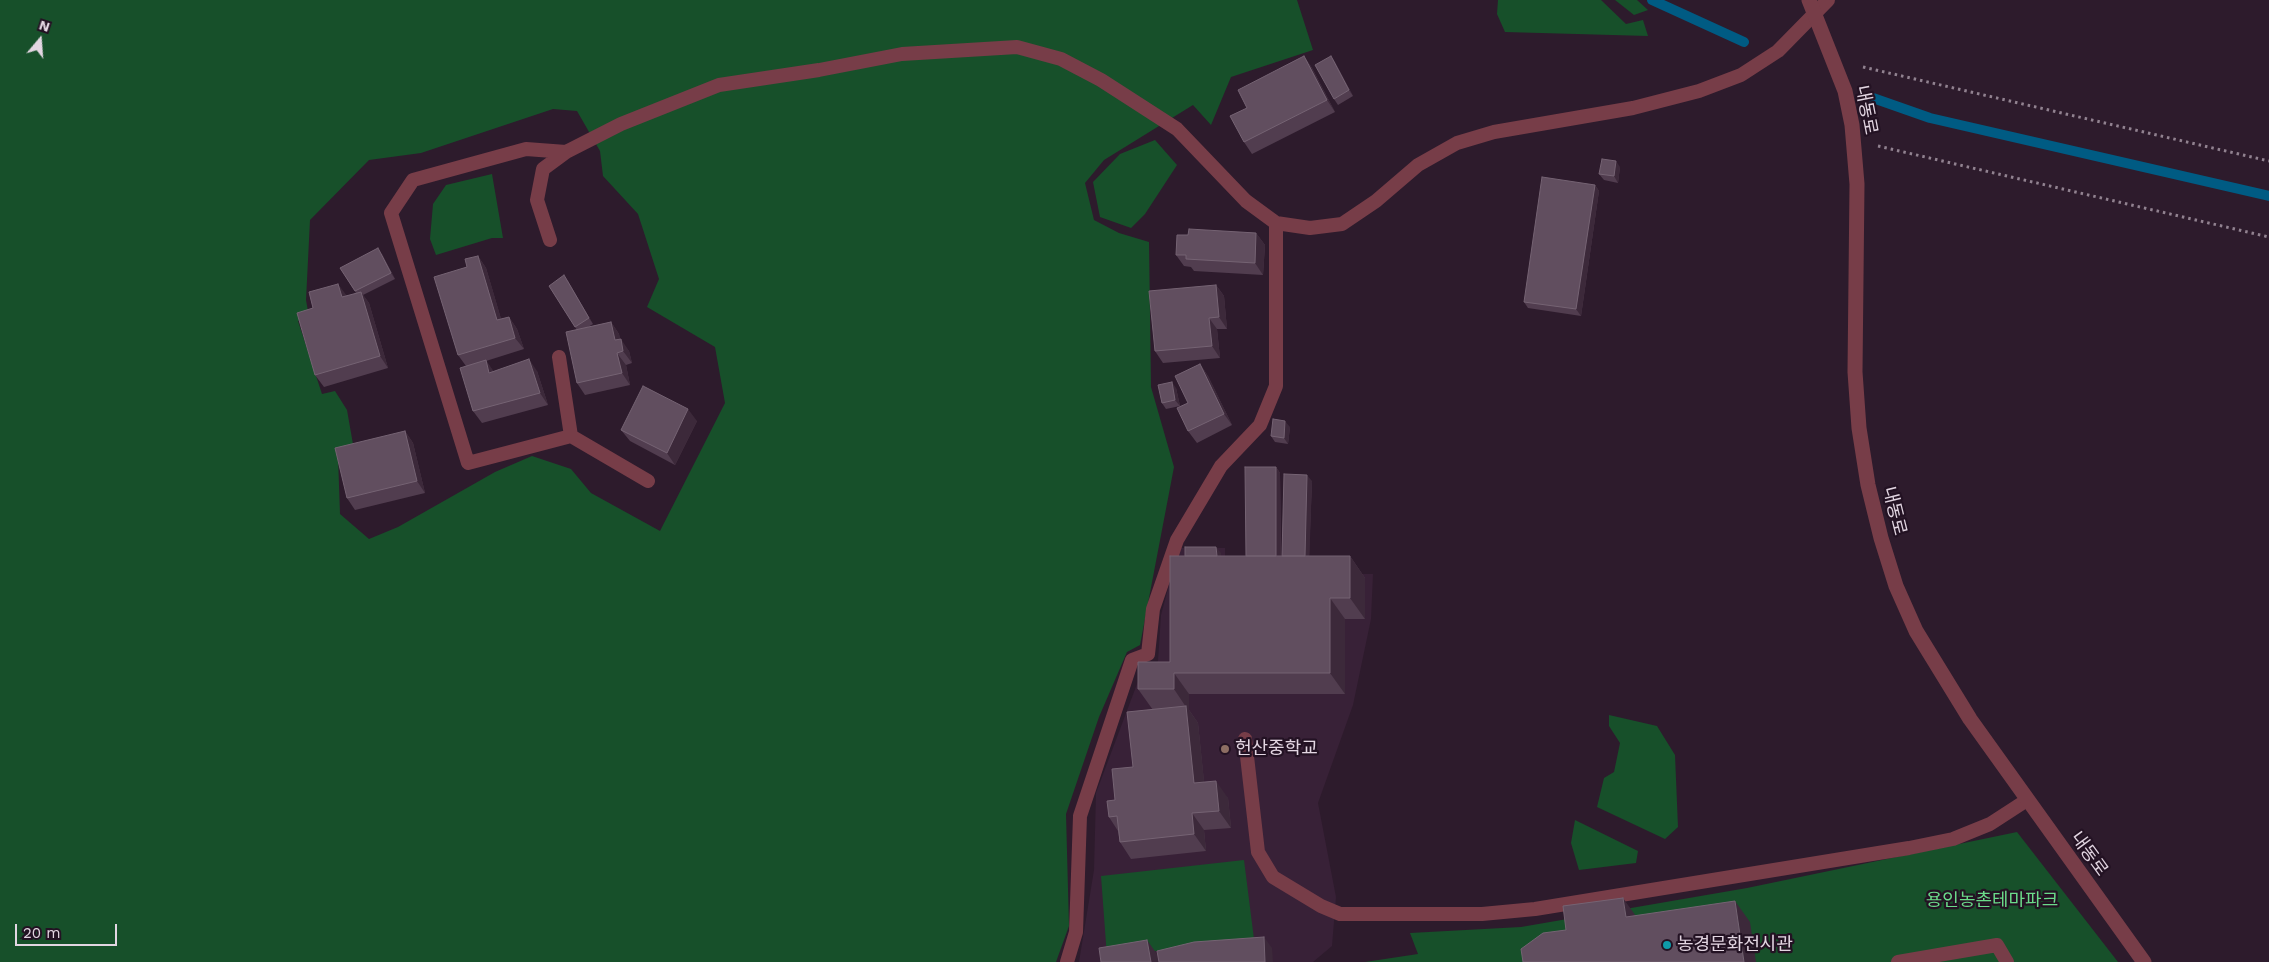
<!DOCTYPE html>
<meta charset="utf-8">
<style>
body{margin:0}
#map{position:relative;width:2269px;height:962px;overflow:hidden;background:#2d1b2c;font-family:"Work Sans",sans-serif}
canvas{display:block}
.north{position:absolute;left:15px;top:15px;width:50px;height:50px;-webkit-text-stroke:4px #231223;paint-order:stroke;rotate:18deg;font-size:14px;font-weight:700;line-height:20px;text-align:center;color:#e3d6e2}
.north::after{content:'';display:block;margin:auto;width:18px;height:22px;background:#e3d6e2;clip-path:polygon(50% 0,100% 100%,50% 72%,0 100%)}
.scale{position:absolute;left:15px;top:924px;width:102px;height:22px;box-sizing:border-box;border:2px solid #e3d6e2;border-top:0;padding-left:6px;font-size:15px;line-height:18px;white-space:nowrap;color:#e3d6e2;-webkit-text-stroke:4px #231223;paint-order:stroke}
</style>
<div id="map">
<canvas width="2269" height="962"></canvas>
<div class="north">N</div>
<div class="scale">20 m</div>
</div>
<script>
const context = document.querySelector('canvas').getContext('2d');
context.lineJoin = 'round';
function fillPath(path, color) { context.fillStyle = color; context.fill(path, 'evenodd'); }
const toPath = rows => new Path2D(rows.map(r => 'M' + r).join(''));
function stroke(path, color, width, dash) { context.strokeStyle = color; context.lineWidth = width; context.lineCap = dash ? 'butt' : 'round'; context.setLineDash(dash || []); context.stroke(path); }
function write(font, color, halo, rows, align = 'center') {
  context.font = font + ' "Work Sans","Noto Sans KR",sans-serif'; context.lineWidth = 4.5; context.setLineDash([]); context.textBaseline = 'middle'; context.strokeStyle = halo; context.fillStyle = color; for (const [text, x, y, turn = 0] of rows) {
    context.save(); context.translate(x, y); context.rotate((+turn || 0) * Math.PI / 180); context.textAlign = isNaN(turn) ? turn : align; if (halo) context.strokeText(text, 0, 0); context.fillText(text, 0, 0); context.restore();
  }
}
fillPath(toPath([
 [1179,548,1225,548,1225,574,1373,574,1371,619,1353,705,1318,803,1336,897,1332,946,1313,962,1079,962,1094,870,1096,793,1140,676,1150,673,1158,661,1161,615]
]), '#382137');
fillPath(toPath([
 [0,0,1297,0,1313,50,1231,77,1211,125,1193,105,1104,160,1085,183,1094,220,1119,233,1149,242,1151,387,1174,467,1140,645,1127,652,1099,717,1066,814,1069,926,1056,962,0,962],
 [553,109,577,111,600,151,603,176,638,214,659,279,647,307,715,347,725,403,660,531,591,493,571,469,532,456,495,472,398,527,369,539,340,514,338,456,354,450,347,410,335,391,322,394,298,321,309,317,306,300,310,220,369,160,421,153],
 [1498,0,1601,0,1626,24,1643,20,1648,36,1505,32,1497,14],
 [1615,0,1637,0,1648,10,1634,15],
 [1155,140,1177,165,1145,214,1131,228,1100,217,1093,182,1120,154],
 [492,174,503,238,492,238,436,255,430,239,433,204,446,185],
 [1609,715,1657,726,1675,755,1678,827,1665,839,1597,807,1604,778,1614,772,1620,743,1609,726],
 [1575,820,1638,851,1636,863,1579,870,1571,843],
 [2017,832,2118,962,1365,962,1418,954,1410,933,1521,927,1747,888],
 [1244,860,1254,939,1107,957,1101,876]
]), '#17502a');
stroke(toPath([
 [1652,0,1744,42],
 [1873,98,1930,118,2269,196]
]), '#005b83', 10);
stroke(toPath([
 [1863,67,2269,161],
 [1878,146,2269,237]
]), '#918290', 3, [2.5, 4]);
stroke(toPath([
 [550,240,537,200,543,169,566,152],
 [559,357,571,436],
 [648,481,571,436,468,463,391,213,413,180,526,149,566,152,621,124,719,85,819,70,902,54,1017,47,1061,59,1101,80,1177,129,1246,201,1276,223,1310,228,1342,224,1376,201,1418,165,1457,143,1494,132,1633,108,1699,91,1741,75,1778,51,1828,0],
 [1245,739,1258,852,1273,877,1321,906,1340,914,1482,914,1535,909,1909,848,1953,839,1990,824,2027,800],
 [1067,962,1076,932,1080,816,1132,660,1148,654,1153,609,1177,540,1221,466,1260,425,1276,386,1276,223],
 [1898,962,1997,945,2007,962]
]), '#773d48', 14);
stroke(toPath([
 [1809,0,1845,91,1852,125,1857,184,1855,372,1859,428,1868,485,1881,538,1896,586,1916,631,1970,719,2144,962]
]), '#773d48', 15);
fillPath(toPath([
 [1304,56,1312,68,1335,112,1252,154,1244,142,1247,108],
 [1331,56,1335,62,1353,96,1338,105,1334,99],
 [1620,167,1618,183,1604,180,1599,174],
 [1595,185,1599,191,1581,316,1528,308,1524,302],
 [1256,233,1265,245,1263,275,1194,271,1191,267,1184,266,1176,255,1188,235],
 [382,254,395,279,363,295,369,303,388,368,324,387,315,375,313,308,356,293,340,268],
 [478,256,486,268,501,319,509,317,517,329,524,349,486,361,493,371,537,371,548,405,482,423,473,411,466,366,458,355,467,267],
 [568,281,593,324,588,327,611,322,619,334,620,340,629,351,632,363,626,365,630,385,585,395,577,383,577,330,549,286],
 [1216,285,1224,296,1227,329,1217,329,1220,358,1163,363,1155,351],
 [1200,364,1208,376,1232,425,1197,443,1188,431,1188,403],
 [1176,388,1180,406,1166,409,1162,403],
 [697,421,675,465,630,441,621,430],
 [1290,427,1288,444,1275,442,1271,436],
 [405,431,413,443,425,493,355,510,347,498],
 [1276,467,1280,473,1281,556,1282,556,1312,481,1309,556,1350,556,1365,578,1365,619,1345,619,1345,694,1189,694,1189,710,1198,723,1204,782,1228,798,1231,828,1204,830,1206,851,1131,859,1120,842,1118,831,1109,817,1115,800,1133,767,1153,710,1138,689,1170,662,1221,553,1221,556,1246,556]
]), '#513d4f');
fillPath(toPath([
 [1304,56,1312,68,1335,112,1327,100],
 [1331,56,1335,62,1353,96,1349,90],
 [1616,161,1620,167,1618,183,1614,176],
 [1595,185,1599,191,1581,316,1576,309],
 [1256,233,1265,245,1263,275,1255,263],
 [378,248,382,254,395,279,391,273],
 [478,256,486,268,505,332,497,320],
 [564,275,568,281,593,324,589,318],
 [338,284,347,296,342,297],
 [1216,285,1224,296,1227,329,1219,317],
 [361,292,369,303,388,368,380,356],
 [509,317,517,329,524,349,515,338],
 [1209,318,1217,329,1220,358,1212,346],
 [611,322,619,334,623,352,615,340],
 [621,339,629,351,632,363,623,351],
 [617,353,626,365,630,385,622,373],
 [529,359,537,371,548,405,540,393],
 [486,360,494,372,489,373],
 [1200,364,1208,376,1232,425,1224,414],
 [1172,382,1176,388,1180,406,1175,400],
 [688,409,697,421,675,465,667,453],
 [1285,421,1290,427,1288,444,1284,438],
 [405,431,413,443,425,493,417,481],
 [1276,467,1280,473,1281,570,1276,564],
 [1307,475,1312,481,1309,568,1304,562],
 [1216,547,1221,553,1221,577,1217,571],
 [1350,556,1365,578,1365,619,1350,598],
 [1330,598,1345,619,1345,694,1330,673],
 [1174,673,1189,694,1189,710,1198,723,1206,800,1194,783,1186,707,1174,689],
 [1216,781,1228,798,1231,828,1219,811],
 [1192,813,1204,830,1206,851,1194,834],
 [1623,898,1638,919,1626,917],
 [1735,901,1750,922,1756,962,1744,962],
 [1264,937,1272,948,1273,962,1265,962],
 [1147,940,1159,957,1160,962,1151,962]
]), '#3c293a');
const building = toPath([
 [1304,56,1327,100,1244,142,1230,116,1247,108,1238,90,1304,56],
 [1331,56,1349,90,1334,99,1315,65,1331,56],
 [1602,159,1616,161,1614,176,1599,174,1602,159],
 [1542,177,1595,185,1576,309,1524,302,1542,177],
 [1189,229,1256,233,1255,263,1186,259,1186,255,1176,255,1177,235,1188,235,1189,229],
 [378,248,391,273,355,291,340,268,378,248],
 [478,256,497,320,509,317,515,338,458,355,434,277,467,267,465,259,478,256],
 [564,275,589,318,575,327,549,286,564,275],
 [338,284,342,297,361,292,380,356,315,375,297,313,313,308,309,292,338,284],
 [1216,285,1219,317,1209,318,1212,346,1155,351,1149,291,1216,285],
 [611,322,615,340,621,339,623,351,617,353,622,373,577,383,566,332,611,322],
 [529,359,540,393,473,411,460,368,486,360,489,373,529,359],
 [1200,364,1224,414,1188,431,1177,408,1188,403,1175,376,1200,364],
 [1172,382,1175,400,1162,403,1158,385,1172,382],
 [643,386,688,409,667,453,621,430,643,386],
 [1273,419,1285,421,1284,438,1271,436,1273,419],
 [405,431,417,481,347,498,335,448,405,431],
 [1245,467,1276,467,1276,556,1246,556,1245,467],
 [1284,474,1307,475,1305,556,1282,556,1284,474],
 [1185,547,1216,547,1217,556,1185,556,1185,547],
 [1170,556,1350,556,1350,598,1330,598,1330,673,1174,673,1174,689,1138,689,1138,662,1170,662,1170,556],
 [1186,706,1194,783,1216,781,1219,811,1192,813,1194,834,1120,842,1117,816,1109,817,1107,801,1115,800,1112,769,1133,767,1127,712,1186,706],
 [1623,898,1626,917,1735,901,1744,962,1523,962,1521,949,1543,933,1566,930,1563,906,1623,898],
 [1264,937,1265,962,1159,962,1157,951,1194,942,1264,937],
 [1147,940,1151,962,1101,962,1099,948,1147,940]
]);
fillPath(building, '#614e5f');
stroke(building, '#756373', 1);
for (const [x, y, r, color] of [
 [1225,749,5,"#8d6e63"],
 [1667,945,5,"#0f9aa8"]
]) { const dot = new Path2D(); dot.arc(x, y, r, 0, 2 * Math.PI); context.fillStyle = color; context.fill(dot); stroke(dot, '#231223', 2); }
write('18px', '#e3d6e2', '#231223', [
 ["내동로",1866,110,79],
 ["내동로",1894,511,76],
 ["내동로",2089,854,54]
]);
write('18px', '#e3d6e2', '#231223', [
 ["헌산중학교",1235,749],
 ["농경문화전시관",1677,945]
], 'left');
write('18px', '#6bdb8a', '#231223', [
 ["용인농촌테마파크",1992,901]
]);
</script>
